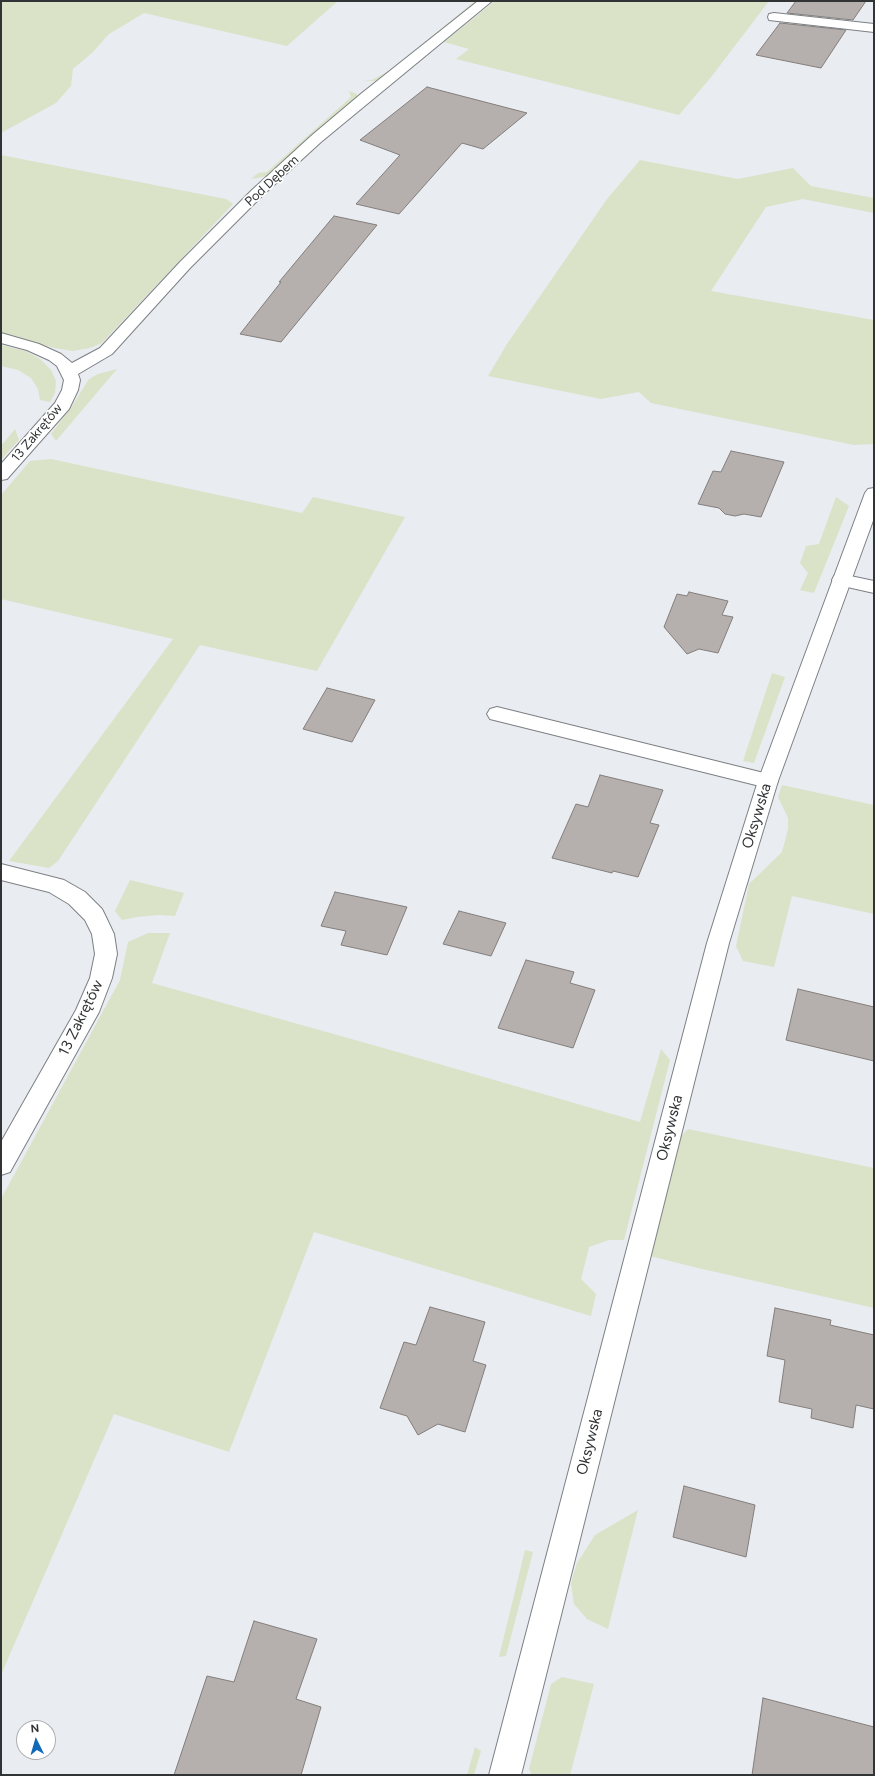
<!DOCTYPE html>
<meta charset="utf-8">
<style>
body{margin:0}
#map{position:relative;width:875px;height:1776px;overflow:hidden;background:#e9ecf1;font-family:Figtree,sans-serif}
canvas{display:block}
.frame{position:absolute;inset:0;border:2px solid #313334;pointer-events:none}
.north{position:absolute;left:16px;top:1720px;width:40px;height:40px;box-sizing:border-box;background:#fff;border:1px solid #adadae;border-radius:50%;rotate:355deg;font-size:11px;font-weight:700;line-height:16px;text-align:center;color:#313334}
.north::after{content:'';display:block;margin:auto;width:14px;height:18px;background:#116ab7;clip-path:polygon(50% 0,100% 100%,50% 72%,0 100%)}
</style>
<div id="map">
<canvas width="875" height="1776"></canvas>
<div class="frame"></div>
<div class="north">N</div>
</div>
<script>
const context = document.querySelector('canvas').getContext('2d');
context.lineJoin = 'round';
function fillPath(path, color) { context.fillStyle = color; context.fill(path, 'evenodd'); }
const toPath = rows => new Path2D(rows.map(r => 'M' + r).join(''));
function stroke(path, color, width, dash) { context.strokeStyle = color; context.lineWidth = width; context.lineCap = dash ? 'butt' : 'round'; context.setLineDash(dash || []); context.stroke(path); }
function write(font, color, halo, rows, align = 'center') {
  context.font = font + ' Figtree,sans-serif'; context.lineWidth = 3.5; context.setLineDash([]); context.textBaseline = 'middle'; context.strokeStyle = halo; context.fillStyle = color; for (const [text, x, y, turn = 0] of rows) {
    context.save(); context.translate(x, y); context.rotate((+turn || 0) * Math.PI / 180); context.textAlign = isNaN(turn) ? turn : align; if (halo) context.strokeText(text, 0, 0); context.fillText(text, 0, 0); context.restore();
  }
}
fillPath(toPath([
 [1,1,338,1,287,46,144,13,109,34,93,52,73,69,71,86,56,103,1,133],
 [475,1,477,3,392,71,375,81,362,81,372,80,389,71],
 [495,1,769,1,712,76,679,115,456,59,469,49,444,42],
 [349,91,357,94,357,97,268,176,251,179,258,173,267,172,351,97],
 [1,155,226,199,233,204,102,343,90,348,73,351,54,348,1,332],
 [640,160,738,179,793,168,811,186,874,198,874,213,803,199,766,207,711,291,874,320,874,444,854,445,651,403,639,392,601,399,488,376,507,344,607,199],
 [1,345,26,351,40,359,51,370,56,381,55,393,50,402,40,400,38,389,31,378,18,370,1,366],
 [117,369,56,441,51,434,72,406,89,379,98,374],
 [15,429,19,440,1,460,1,446],
 [51,459,302,513,313,497,405,517,317,671,200,645,58,861,49,868,9,861,173,639,1,599,1,495,30,461],
 [836,497,849,506,814,593,800,590,808,573,800,563,806,546,819,544],
 [772,673,785,677,754,763,743,761],
 [782,785,874,805,874,914,792,896,774,967,743,961,736,946,749,884,782,852,788,829,788,818,778,797],
 [130,880,184,893,175,916,158,915,137,917,122,920,115,911],
 [148,933,170,933,152,983,387,1049,640,1122,661,1049,670,1060,624,1240,609,1240,589,1247,581,1279,596,1294,591,1316,314,1232,229,1452,114,1414,1,1675,1,1199,120,980,128,942],
 [688,1129,874,1168,874,1308,698,1268,650,1256,681,1136],
 [638,1510,621,1577,608,1629,587,1619,574,1604,571,1583,577,1563,595,1535],
 [525,1550,533,1552,506,1656,499,1657],
 [562,1677,594,1684,570,1775,532,1775,529,1769,551,1684],
 [475,1747,481,1751,474,1775,467,1775]
]), '#dae3c8');
const building = toPath([
 [796,1,866,1,853,20,787,13,796,1],
 [780,23,846,30,821,68,756,55,780,23],
 [427,87,527,113,483,149,462,143,399,214,356,204,400,155,360,140,427,87],
 [334,216,377,225,281,342,240,334,281,282,279,282,334,216],
 [731,451,784,462,761,517,744,514,735,516,725,514,719,508,698,504,713,471,721,472,731,451],
 [689,592,728,601,722,615,733,617,718,653,699,649,687,654,664,627,677,594,687,596,689,592],
 [327,688,375,700,352,742,303,729,327,688],
 [600,775,663,790,650,823,659,825,638,877,613,871,612,873,552,858,576,804,588,807,600,775],
 [335,892,407,907,387,955,341,945,346,931,321,926,335,892],
 [459,911,506,923,491,956,443,944,459,911],
 [526,960,574,972,570,983,595,990,573,1048,498,1028,526,960],
 [798,989,874,1007,874,1061,786,1040,798,989],
 [430,1307,485,1322,473,1361,486,1365,465,1432,438,1424,418,1435,407,1416,380,1408,404,1342,416,1345,430,1307],
 [775,1308,831,1320,830,1325,874,1335,874,1409,856,1405,853,1428,811,1418,812,1409,779,1402,785,1360,767,1356,775,1308],
 [684,1486,755,1505,746,1557,673,1537,684,1486],
 [254,1621,317,1639,296,1699,321,1707,301,1775,174,1775,207,1676,234,1682,254,1621],
 [763,1698,874,1727,874,1775,752,1775,763,1698]
]);
fillPath(building, '#b5b0ad');
stroke(building, '#837e7b', 1);
const service = toPath([
 [774,13,874,24,874,32,769,20,768,17,769,14,774,13],
 [841,574,874,581,874,593,834,584,832,580,834,576,841,574],
 [497,707,768,774,775,776,778,781,775,786,768,788,490,719,487,714,490,709,497,707]
]);
const minor = toPath([
 [478,1,492,1,321,142,262,196,190,268,112,354,78,374,80,380,78,390,69,409,7,479,1,480,1,464,55,403,62,390,64,380,57,366,49,360,27,350,1,343,1,333,39,344,61,354,72,363,100,348,180,262,252,190,311,136,362,93,478,1],
 [874,488,874,518,778,781,729,943,521,1775,489,1775,707,943,758,781,865,493,868,489,874,488],
 [1,864,64,880,85,892,102,909,105,915,114,934,117,954,112,978,99,1012,10,1172,1,1175,1,1142,76,1010,90,978,95,954,92,934,85,920,69,904,49,892,1,880,1,864]
]);
stroke(service, '#7c8084', 2);
stroke(minor, '#7c8084', 2);
fillPath(service, '#fff');
fillPath(minor, '#fff');
write('13px', '#313334', '#fff', [
 ["Pod Dębem",272,181,-43],
 ["13 Zakrętów",37,433,-50]
]);
write('15px', '#313334', '#fff', [
 ["Oksywska",757,816,-73],
 ["13 Zakrętów",81,1018,-64],
 ["Oksywska",670,1128,-76],
 ["Oksywska",590,1442,-76]
]);
</script>
